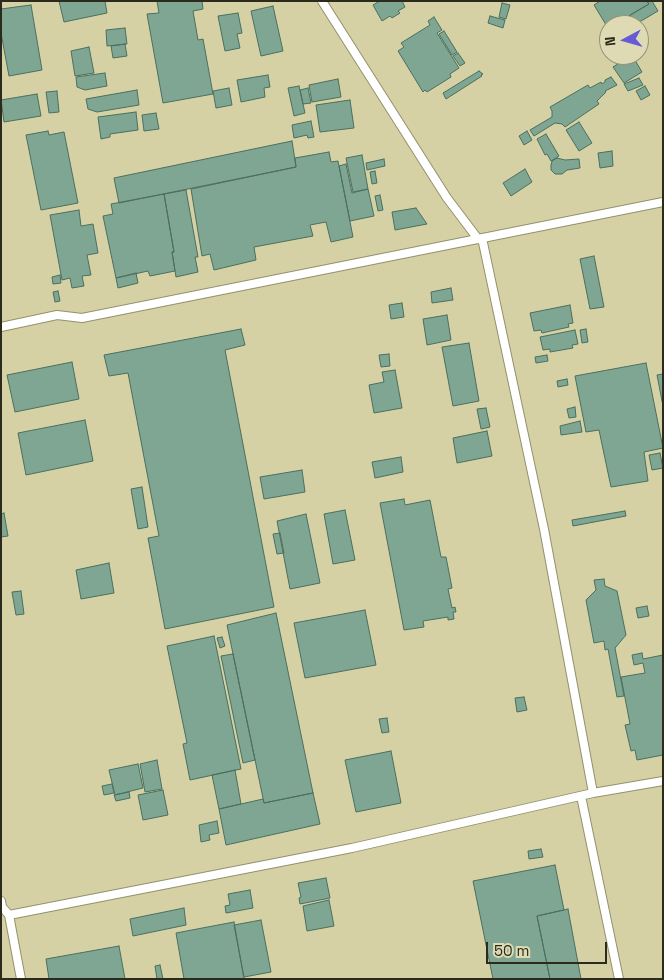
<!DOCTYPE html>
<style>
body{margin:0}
#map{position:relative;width:664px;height:980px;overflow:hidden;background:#dddab4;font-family:"Space Grotesk",sans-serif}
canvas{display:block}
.frame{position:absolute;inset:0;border:2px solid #2c2a1c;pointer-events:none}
.north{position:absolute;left:599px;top:15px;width:50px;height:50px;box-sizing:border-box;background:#dddab4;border:1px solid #969477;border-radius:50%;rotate:264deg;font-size:14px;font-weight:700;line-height:20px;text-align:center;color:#2c2a1c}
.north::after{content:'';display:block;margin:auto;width:18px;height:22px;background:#675ad4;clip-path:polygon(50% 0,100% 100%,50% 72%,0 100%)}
.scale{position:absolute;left:486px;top:942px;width:121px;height:22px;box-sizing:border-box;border:2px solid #2c2a1c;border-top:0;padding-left:6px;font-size:15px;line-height:18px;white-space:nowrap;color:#2c2a1c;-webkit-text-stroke:4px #dddab4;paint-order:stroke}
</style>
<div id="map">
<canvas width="664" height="980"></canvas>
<div class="frame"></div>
<div class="north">N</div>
<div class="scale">50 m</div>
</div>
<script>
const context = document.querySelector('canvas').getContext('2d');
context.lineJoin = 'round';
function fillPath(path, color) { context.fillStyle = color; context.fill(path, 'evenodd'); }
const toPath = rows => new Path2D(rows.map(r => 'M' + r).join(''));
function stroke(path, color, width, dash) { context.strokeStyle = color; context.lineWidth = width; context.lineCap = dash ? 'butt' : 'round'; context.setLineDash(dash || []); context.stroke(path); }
fillPath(toPath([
 [1,1,663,1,663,979,1,979],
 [609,25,639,25,639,55,609,55]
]), '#d5d1a4');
const building = toPath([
 [59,1,105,1,107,13,64,22,59,1],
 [157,1,202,1,203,9,193,11,198,40,203,39,213,94,163,103,147,14,159,13,157,1],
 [380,1,402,1,405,7,398,11,400,13,392,18,390,16,382,21,373,5,380,1],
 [600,1,647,1,649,4,614,25,609,25,608,28,594,5,600,1],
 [652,1,658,11,636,24,630,15,649,4,647,2,652,1],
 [502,3,510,5,506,19,499,17,502,3],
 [31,5,42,70,9,76,1,33,1,9,31,5],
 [273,6,283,51,261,56,251,11,273,6],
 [238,13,242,33,237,34,240,48,225,51,218,16,238,13],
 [490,16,505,20,503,28,488,23,490,16],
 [434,17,442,30,437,33,459,68,450,74,451,77,427,92,425,90,423,92,398,51,404,47,401,43,430,25,428,21,434,17],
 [125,28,127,44,107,46,106,30,125,28],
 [444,31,457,52,452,55,439,34,444,31],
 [125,44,127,56,113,58,111,46,125,44],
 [89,47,94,73,75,76,71,51,89,47],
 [458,53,465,63,460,66,453,56,458,53],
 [632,55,642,72,624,83,613,67,632,55],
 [479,71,483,74,481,75,482,76,446,99,443,93,479,71],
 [105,73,107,86,85,90,77,87,76,77,105,73],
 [268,75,270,87,264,88,265,97,241,102,237,80,268,75],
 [611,77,617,85,605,91,606,92,597,101,599,104,565,127,562,124,555,123,534,136,530,130,552,117,552,111,550,107,588,85,590,88,601,82,602,84,605,82,605,80,611,77],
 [639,78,643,85,628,91,624,84,639,78],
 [338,79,341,97,312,102,309,85,338,79],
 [299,86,305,113,294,116,288,88,299,86],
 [645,86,650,95,641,100,636,91,645,86],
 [229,88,232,105,216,108,213,91,229,88],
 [308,88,311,103,303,104,300,90,308,88],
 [137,90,139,105,97,112,88,109,86,99,137,90],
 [57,91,59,112,49,113,46,92,57,91],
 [37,94,41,116,4,122,1,100,37,94],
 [350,100,354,128,320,132,316,105,350,100],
 [136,112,138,130,110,134,110,137,101,139,98,117,136,112],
 [156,113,159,129,144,131,142,115,156,113],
 [311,121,314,137,308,138,307,135,294,138,292,125,311,121],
 [579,122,592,143,579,151,566,130,579,122],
 [48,131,49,135,64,132,78,203,41,210,26,135,48,131],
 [527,131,532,140,524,145,519,136,527,131],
 [546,134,559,156,551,161,547,154,545,155,537,139,546,134],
 [292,141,296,167,119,203,114,178,292,141],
 [612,151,613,166,600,168,598,153,612,151],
 [329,152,331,162,338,161,353,237,331,242,326,222,310,225,313,236,254,247,256,260,214,270,210,254,202,256,191,189,296,167,295,158,329,152],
 [362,155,368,189,353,192,346,158,362,155],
 [557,158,565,160,579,159,580,168,567,170,562,174,555,174,551,170,551,165,552,161,557,158],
 [384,159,385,166,367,170,366,163,384,159],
 [346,164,352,193,368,189,374,216,350,221,339,166,346,164],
 [525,169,532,182,511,196,503,183,525,169],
 [375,171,377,183,372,184,370,172,375,171],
 [186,190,198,257,195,257,198,272,176,277,172,252,174,252,164,194,186,190],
 [164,194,174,252,172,252,175,271,150,276,148,271,116,278,103,216,113,214,111,204,164,194],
 [380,195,383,210,378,211,375,196,380,195],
 [416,208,427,224,395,230,392,212,416,208],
 [79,210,81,226,93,224,98,253,87,255,91,275,82,276,84,286,72,288,70,278,62,280,50,215,79,210],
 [594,256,604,307,590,309,580,259,594,256],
 [136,273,138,283,118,288,116,278,136,273],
 [60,275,61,283,53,284,52,277,60,275],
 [451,288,453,300,432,303,431,292,451,288],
 [58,291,60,301,55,302,53,292,58,291],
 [402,303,404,317,391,319,389,305,402,303],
 [570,305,573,323,568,324,569,327,542,333,541,330,534,331,530,313,570,305],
 [447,315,451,340,427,345,423,319,447,315],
 [241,329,245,345,225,350,274,607,165,629,148,538,159,536,128,373,109,376,104,355,241,329],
 [586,329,588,342,582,343,580,330,586,329],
 [575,330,578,344,572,345,573,348,550,352,550,349,543,350,540,337,575,330],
 [469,343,479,401,453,406,442,347,469,343],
 [389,354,390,366,381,367,379,355,389,354],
 [547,355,548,361,536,363,535,357,547,355],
 [72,362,79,399,15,412,7,375,72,362],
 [646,363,663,448,644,452,648,481,611,487,599,430,586,432,575,376,646,363],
 [395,370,402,408,374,413,369,385,384,382,382,372,395,370],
 [663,374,663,406,657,375,663,374],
 [567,379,568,385,558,387,557,381,567,379],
 [575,407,576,417,569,418,567,409,575,407],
 [486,408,490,427,481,429,477,409,486,408],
 [85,420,93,461,26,475,18,433,85,420],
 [580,421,582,432,561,435,560,426,580,421],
 [487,431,492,456,457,463,453,438,487,431],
 [660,453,663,468,652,470,649,455,660,453],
 [401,457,403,472,375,478,372,462,401,457],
 [302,470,305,492,264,499,260,477,302,470],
 [142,487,148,527,138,529,131,489,142,487],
 [404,499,405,505,430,500,441,557,446,557,452,588,448,589,452,608,455,607,456,612,453,612,454,619,448,620,448,617,423,621,424,627,404,630,380,503,404,499],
 [345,510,355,560,333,564,324,514,345,510],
 [625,511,626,516,573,526,572,520,625,511],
 [4,513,8,536,1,537,1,514,4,513],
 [306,514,320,583,290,589,277,521,306,514],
 [280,533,284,553,277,554,273,534,280,533],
 [109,563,114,593,81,599,76,570,109,563],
 [604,579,605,586,617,591,626,635,615,648,624,696,617,697,608,649,605,650,604,641,594,643,586,600,596,590,594,580,604,579],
 [21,591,24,614,16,615,12,592,21,591],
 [647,606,649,616,638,618,636,608,647,606],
 [365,610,376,665,305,678,294,623,365,610],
 [276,613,313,793,264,803,227,625,276,613],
 [214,636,241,769,190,780,183,744,187,743,167,646,214,636],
 [222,637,225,646,220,648,217,638,222,637],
 [642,653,643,659,663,655,663,755,637,760,635,750,631,751,625,725,630,724,621,677,645,673,643,663,634,665,632,655,642,653],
 [233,654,255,760,243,763,221,656,233,654],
 [524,697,527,710,517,712,515,698,524,697],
 [387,718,389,732,382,733,379,719,387,718],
 [391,751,401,803,356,812,345,760,391,751],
 [157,760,162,789,145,792,140,764,157,760],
 [138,764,143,788,115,795,109,770,138,764],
 [235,770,241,804,219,809,212,775,235,770],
 [112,784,114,793,104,795,102,786,112,784],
 [163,790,168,815,143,820,138,795,163,790],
 [129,792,130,798,116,801,114,795,129,792],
 [313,793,320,824,226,845,219,809,263,799,264,803,313,793],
 [217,821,219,833,209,835,210,840,201,842,199,825,217,821],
 [541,849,543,857,529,859,528,851,541,849],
 [555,865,564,910,537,916,550,979,493,979,473,881,555,865],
 [326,878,330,898,300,904,299,898,301,897,298,883,326,878],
 [250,890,253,908,226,913,225,906,230,905,228,894,250,890],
 [329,900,334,926,307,931,303,906,329,900],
 [184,908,186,925,133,936,130,919,184,908],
 [568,909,581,979,550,979,537,916,568,909],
 [261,920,271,972,244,977,234,925,261,920],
 [234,922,244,979,184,979,176,933,234,922],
 [119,946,125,979,49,979,46,959,119,946],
 [160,965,163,979,157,979,155,966,160,965]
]);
fillPath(building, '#7fa593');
stroke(building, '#4b705f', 1);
const service = toPath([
 [322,1,447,198,478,239],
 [482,238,544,529,593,793],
 [1,327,57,315,82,318,663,202],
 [581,796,619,979],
 [1,901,2,907,9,915,21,979],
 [9,915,352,848,593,793,663,781]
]);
stroke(service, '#94916d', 10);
stroke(service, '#fff', 8);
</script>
